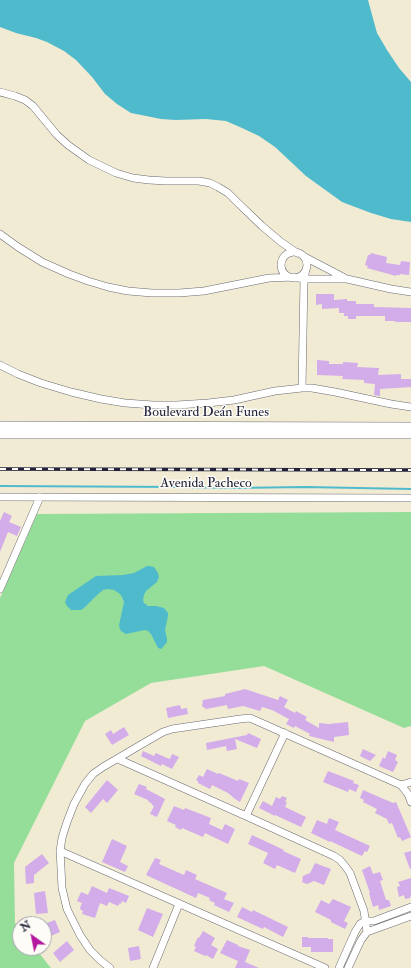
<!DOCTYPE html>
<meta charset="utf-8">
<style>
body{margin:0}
#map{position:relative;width:411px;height:968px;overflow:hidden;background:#f1ebd3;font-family:"IM FELL Double Pica",serif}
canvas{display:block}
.north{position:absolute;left:12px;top:916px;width:40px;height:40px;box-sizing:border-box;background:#fdfcf7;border:1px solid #a5a5ac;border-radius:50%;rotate:327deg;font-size:11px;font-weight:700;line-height:16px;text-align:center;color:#22223b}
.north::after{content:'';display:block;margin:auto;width:14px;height:18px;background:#b5179e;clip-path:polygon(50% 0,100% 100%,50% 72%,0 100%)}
</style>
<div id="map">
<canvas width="411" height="968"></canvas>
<div class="north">N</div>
</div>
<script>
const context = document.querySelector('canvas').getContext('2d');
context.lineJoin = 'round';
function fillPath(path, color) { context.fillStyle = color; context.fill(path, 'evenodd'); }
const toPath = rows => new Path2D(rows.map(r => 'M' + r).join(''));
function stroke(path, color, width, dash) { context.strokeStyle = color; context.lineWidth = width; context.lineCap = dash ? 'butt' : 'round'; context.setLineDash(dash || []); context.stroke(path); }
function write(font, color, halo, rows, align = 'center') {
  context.font = font + ' "IM FELL Double Pica",serif'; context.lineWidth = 3; context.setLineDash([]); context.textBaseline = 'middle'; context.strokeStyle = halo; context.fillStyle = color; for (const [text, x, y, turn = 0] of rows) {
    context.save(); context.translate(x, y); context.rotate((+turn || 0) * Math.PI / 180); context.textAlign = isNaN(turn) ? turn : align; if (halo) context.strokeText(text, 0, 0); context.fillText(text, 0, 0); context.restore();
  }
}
fillPath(toPath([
 [411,512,411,726,404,728,264,666,151,683,85,721,14,863,15,923,20,930,20,948,35,948,51,968,0,968,0,598,37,514]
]), '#95de9a');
fillPath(toPath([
 [0,0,368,0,377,33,387,50,399,68,411,82,411,222,391,219,371,213,342,202,306,176,275,147,259,136,242,128,226,121,206,119,176,120,161,119,131,113,117,104,105,94,92,77,76,60,64,51,47,42,36,38,16,33,0,27],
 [147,566,149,566,154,567,158,573,159,577,157,582,146,591,144,595,143,600,144,603,148,606,156,606,164,608,168,613,168,616,165,630,167,639,167,642,163,647,161,649,158,648,151,634,148,631,145,630,126,634,121,631,120,629,119,625,124,602,122,597,120,594,114,590,107,589,103,590,95,597,84,608,81,610,71,610,67,606,65,602,68,595,96,576,123,575,134,573]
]), '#50bacd');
stroke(toPath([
 [0,486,178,487,233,488,306,487,411,489]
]), '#50bacd', 2);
fillPath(toPath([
 [371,253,387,257,386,263,400,265,401,261,410,262,409,275,400,274,400,275,396,275,396,276,367,268,368,266,365,265,368,255,370,255],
 [316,294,334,294,334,300,347,299,347,301,356,301,356,304,374,304,374,307,411,308,411,322,395,322,395,321,385,321,385,316,356,316,356,319,348,319,348,316,344,316,344,313,339,313,339,308,322,309,322,304,316,305],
 [317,360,329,361,329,364,343,364,343,362,358,363,357,367,379,368,378,375,401,374,401,379,411,379,411,387,380,389,380,396,374,395,375,384,364,383,364,380,342,379,343,376,317,375],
 [4,512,12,516,9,522,21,527,17,536,8,532,0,552,0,521],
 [245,689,278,700,280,696,288,700,284,707,295,713,296,711,307,717,305,720,319,728,319,723,329,724,348,722,349,735,334,737,334,742,309,736,310,734,295,726,294,728,286,724,289,719,272,710,262,707,260,711,243,706,228,709,227,705,206,709,202,706,203,700,225,696,225,694],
 [180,705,181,709,187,708,188,714,168,718,166,708],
 [124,727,129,735,112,745,105,734,111,730,113,734],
 [248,733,261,739,257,748,235,739,237,749,227,751,226,746,207,750,206,743,247,735],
 [363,749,376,755,370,761,360,756],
 [143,751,154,756,156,753,167,758,170,759,172,754,179,757,172,769,162,764,161,766,141,756],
 [388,751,397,755,395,760,398,762,393,772,379,766,383,757,385,759],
 [207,769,218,774,219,773,238,781,239,779,249,783,240,802,235,799,228,793,212,785,210,789,198,783,198,781,196,780,199,775,203,777],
 [328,771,354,781,353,783,359,785,356,792,349,789,348,792,323,782],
 [107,780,118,790,107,803,103,799,91,813,85,807],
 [139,784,147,787,146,789,165,799,157,817,150,814,154,806,152,805,152,804,148,801,148,800,134,794],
 [363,790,393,803,396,802,411,837,402,841,400,837,398,838,392,823,389,824,387,819,375,813,377,809,363,802,364,800,360,798],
 [282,796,287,798,285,802,287,802,285,807,306,817,301,827,275,815,275,816,259,808,263,801,272,806,276,797,280,799],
 [174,806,184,810,185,808,211,818,209,824,222,830,225,824,235,829,228,844,205,833,203,837,182,828,181,830,175,827,176,825,167,821],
 [329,818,339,822,335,830,370,846,367,852,365,851,362,856,330,841,330,842,311,833,317,820,327,824],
 [252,835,284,850,283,851,301,859,295,873,277,865,275,869,263,863,268,853,248,844],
 [112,839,127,846,120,862,128,866,125,872,102,862],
 [411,851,411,869,410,869,404,853],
 [42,854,49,863,34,875,34,883,26,884,25,867],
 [155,858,161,860,159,864,184,875,186,870,197,875,195,879,227,893,224,899,234,903,229,912,214,905,215,903,209,900,210,898,198,893,196,898,146,875],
 [315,863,331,869,324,885,314,881,307,884,302,882,303,876,310,873],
 [370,866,373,874,380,872,383,880,380,881,386,900,389,900,391,906,379,910,378,905,373,907,369,893,370,893,362,870],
 [411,878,411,895,410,898,405,899,404,895,399,897,397,887,400,886,398,882],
 [92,886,107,893,109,888,129,896,126,903,122,901,121,904,120,903,118,906,109,902,107,906,100,903,95,918,82,914,83,911,81,910,80,908,82,903,77,901,81,892,88,895],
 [45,891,48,913,36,914,34,893],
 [333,899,351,907,344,921,348,923,345,929,331,922,331,920,315,912,321,900,329,904],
 [242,907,252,912,253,910,288,927,283,937,264,927,263,929,237,917],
 [147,908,163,914,153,937,138,930],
 [55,920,60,932,44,939,44,924],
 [203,931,215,938,211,945,218,949,213,959,206,955,205,956,194,951,196,947,194,946,198,937,199,938],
 [302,937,308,937,308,938,328,938,328,939,333,939,333,952,311,952,311,947,302,947],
 [227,940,238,945,238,946,250,950,245,962,259,968,235,968,238,961,220,953],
 [67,941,74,950,60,962,53,953],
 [139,946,141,959,130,961,128,948]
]), '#d3acea');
const minor = toPath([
 [0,92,15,96,25,100,33,106,57,135,68,145,89,160,116,173,133,178,149,180,166,181,199,181,210,183,218,187,228,193,237,202,262,226,281,242,297,253],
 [0,234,18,247,42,262,69,274,88,281,108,287,128,291,152,293,179,293,204,291,269,278,294,277,304,279,347,279,391,289,411,292],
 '281 265a13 13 0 1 1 26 0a13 13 0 1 1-26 0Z',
 [303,256,345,278],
 [0,365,18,374,41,383,71,392,101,399,125,403,153,405,177,405,208,403,234,400,275,391,302,388,312,388,335,392,391,404,411,407],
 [302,388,304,279,306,269],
 [0,497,411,498],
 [0,589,40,497],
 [118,759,246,816,334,856,340,860,345,866,350,873,364,911,367,932],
 [401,785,411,782],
 [246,816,285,733],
 [60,851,325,968],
 [110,968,100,960,90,950,80,935,67,909,62,888,61,868,60,851,62,838,67,822,74,804,85,784,93,774,103,767,149,740,163,732,172,729,240,719,250,718,401,785,408,794,411,802],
 [153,968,179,904],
 [339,968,355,932,360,924,365,921,374,921,411,907],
 [348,968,361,940,367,932,411,916]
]);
const major = toPath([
 [0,426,411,427],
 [0,434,411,434]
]);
stroke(minor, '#6a6870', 8);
stroke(major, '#6a6870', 10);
stroke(minor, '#fff', 7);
stroke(major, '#fff', 9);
const rail = toPath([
 [0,469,411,470]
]);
stroke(rail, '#22223b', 3.5);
stroke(rail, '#fdfcf7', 2, [6]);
write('14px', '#22223b', '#fdfcf7', [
 ["Boulevard Deán Funes",206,413],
 ["Avenida Pacheco",206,484]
]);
</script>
